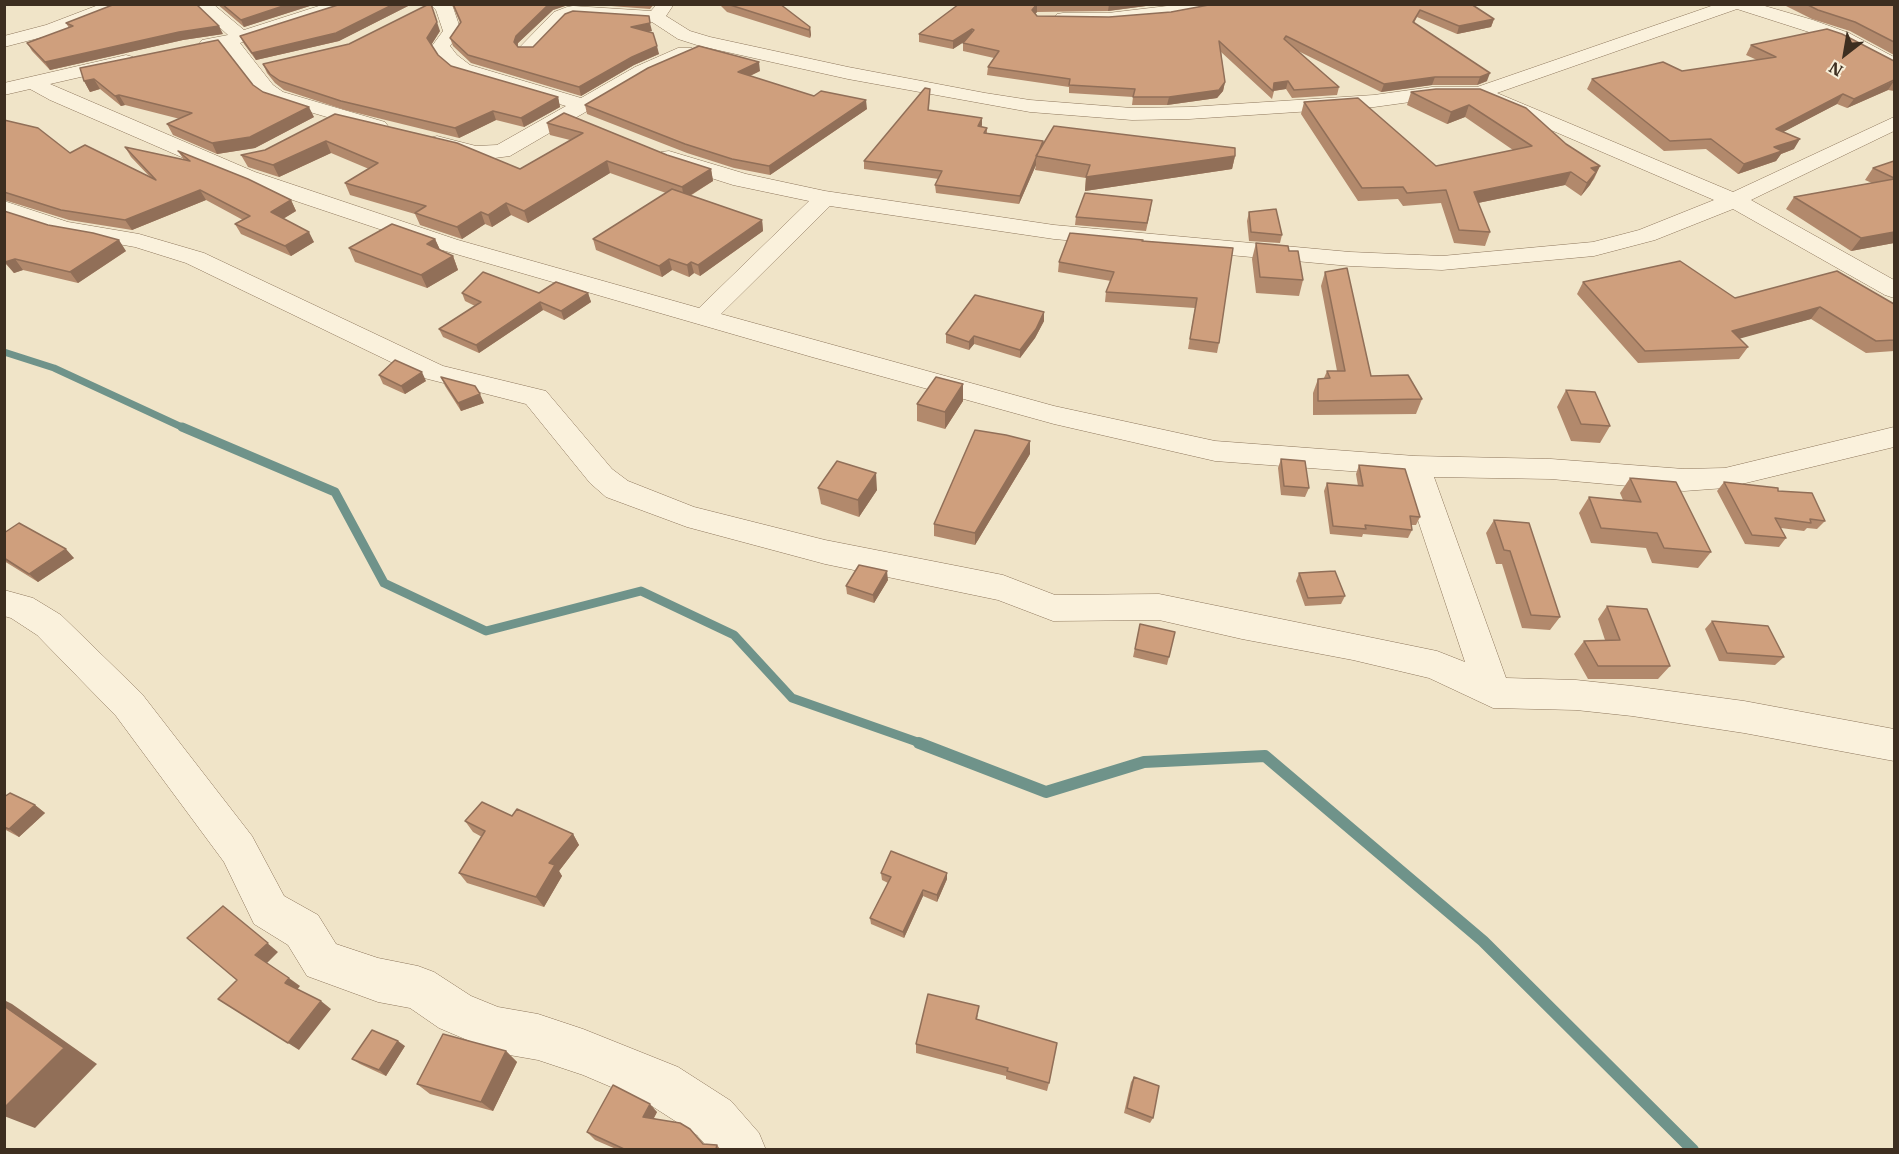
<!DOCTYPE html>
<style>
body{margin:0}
#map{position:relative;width:1899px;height:1154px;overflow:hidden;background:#f0e4c8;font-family:"IBM Plex Serif",serif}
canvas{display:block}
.frame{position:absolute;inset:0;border:6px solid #3d2e20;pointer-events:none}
.north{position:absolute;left:1815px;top:24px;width:60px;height:60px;-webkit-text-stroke:4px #f7eed8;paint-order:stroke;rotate:211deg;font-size:16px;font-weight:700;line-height:24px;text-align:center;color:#3d2e20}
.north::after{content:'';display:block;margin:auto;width:21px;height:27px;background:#3d2e20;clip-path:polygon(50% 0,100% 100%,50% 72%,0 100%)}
</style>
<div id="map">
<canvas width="1899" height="1154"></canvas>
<div class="frame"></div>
<div class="north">N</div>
</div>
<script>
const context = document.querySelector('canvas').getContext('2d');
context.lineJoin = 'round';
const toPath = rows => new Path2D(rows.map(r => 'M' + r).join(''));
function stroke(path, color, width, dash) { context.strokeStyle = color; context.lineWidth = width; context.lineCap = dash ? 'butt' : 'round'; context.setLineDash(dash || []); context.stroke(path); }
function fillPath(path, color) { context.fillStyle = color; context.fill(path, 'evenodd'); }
stroke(toPath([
 [4,352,54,368,186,429]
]), '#6f938a', 7);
stroke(toPath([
 [182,427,335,492,384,583,486,631,641,591,734,635,792,698,923,744]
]), '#6f938a', 9);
stroke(toPath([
 [919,743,1046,792,1144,762,1265,756,1483,941,1693,1150]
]), '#6f938a', 12);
const minor = toPath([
 [101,4,126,4,124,8,58,33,4,47,4,36,46,25,101,4],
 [194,4,213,4,244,30,325,4,352,4,350,8,240,43,273,85,283,92,385,122,388,126,385,130,378,132,269,100,259,93,224,47,208,49,202,48,199,44,202,40,228,35,194,4],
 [430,4,451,4,453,7,461,31,450,46,457,55,470,65,581,98,635,67,678,48,692,48,694,52,692,56,649,75,510,156,487,159,475,158,430,146,427,142,430,138,437,136,476,146,497,145,566,106,456,73,443,63,432,46,443,31,436,10,430,4],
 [657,4,674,4,666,16,690,31,710,37,848,67,985,93,1030,100,1132,108,1189,107,1374,95,1432,87,1477,87,1717,4,1758,4,1813,20,1849,33,1894,57,1894,70,1837,41,1737,9,1497,93,1733,192,1894,117,1894,131,1751,200,1894,280,1894,298,1885,295,1733,209,1655,240,1594,256,1442,270,1350,266,1054,239,830,206,721,314,1054,406,1215,441,1415,456,1551,459,1684,469,1725,468,1894,427,1894,447,1725,488,1684,491,1551,479,1434,477,1506,678,1576,680,1632,686,1744,701,1894,729,1894,761,1744,733,1632,716,1576,710,1493,708,1429,678,1353,660,1242,639,1159,620,1053,621,998,600,825,564,687,527,606,497,590,483,526,404,424,378,186,263,135,247,56,233,4,216,4,201,68,222,139,234,204,253,443,366,546,391,612,469,628,481,694,507,825,540,1003,575,1055,595,1159,594,1437,651,1465,662,1403,475,1215,461,1054,424,812,357,442,250,239,182,50,100,30,89,4,95,4,83,126,55,133,57,135,61,133,65,50,84,255,172,458,240,699,308,809,201,733,185,661,162,658,157,661,152,669,151,746,174,825,191,1054,225,1350,252,1442,256,1593,242,1639,230,1714,200,1488,103,1485,99,1487,97,1432,99,1374,107,1189,119,1132,120,1030,112,848,79,700,46,678,39,652,22,575,16,566,20,534,53,520,53,518,49,554,12,567,7,573,6,651,11,657,4],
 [1184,4,1226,4,1218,9,1170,17,1108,23,1063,23,1057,22,1054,18,1057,14,1063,13,1108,13,1184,4],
 [4,590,33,598,61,615,142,694,252,836,284,896,318,915,336,944,378,958,418,966,434,972,471,996,498,1007,538,1014,583,1029,678,1067,731,1101,759,1133,766,1150,710,1150,697,1135,644,1101,583,1075,538,1060,498,1053,439,1028,410,1008,378,1002,307,976,288,945,254,924,224,862,116,716,37,635,11,618,4,616,4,590]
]);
stroke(minor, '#8d765c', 1);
fillPath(minor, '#faf1dc');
fillPath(toPath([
 [217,4,316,4,244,27],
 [341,4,412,4,339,41,256,60,244,44,240,36],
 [452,4,571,4,553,10,518,43,518,47,533,47,652,31,647,32,659,54,634,65,581,96,471,63,453,46,450,38,460,23],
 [585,4,654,4,650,9],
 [719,4,780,4,810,27,811,35,810,38,727,12],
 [959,4,1161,4,1108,11,1037,12,1035,14,1037,16,1109,17,1471,4,1494,19,1491,27,1457,34,1417,17,1414,23,1487,81,1477,85,1432,85,1381,92,1298,51,1339,87,1337,95,1292,98,1286,89,1274,91,1272,99,1221,52,1225,82,1223,91,1217,98,1167,105,1132,105,1133,97,1069,93,1069,87,987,75,988,67,994,58,963,51,963,42,953,49,919,42,919,34],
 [1782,4,1894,4,1894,55,1850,31,1812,19],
 [66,23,223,34,183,40,50,70,32,51,27,43,69,28],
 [440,31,431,45,438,55,451,66,558,97,560,107,524,127,496,120,459,138,345,110,284,90,275,83,267,73,263,64],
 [1751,45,1894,61,1894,91,1888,90,1847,108,1837,104,1783,132,1794,149,1781,154,1776,161,1738,174,1706,149,1664,151,1587,89,1592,79,1682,71,1757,60,1746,55],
 [80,68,253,85,263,92,314,117,255,148,217,154,173,135,167,124,180,119,125,105,121,106,100,89,90,92,84,81],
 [760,71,750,76,814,96,867,109,770,175,734,168,687,153,587,114,585,105],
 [930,89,929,110,982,125,981,127,987,128,987,134,1043,141,1043,145,1235,156,1232,169,1085,191,1086,178,1035,170,1036,165,1019,204,936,193,935,185,939,179,864,169,864,161],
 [1436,89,1566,144,1600,166,1594,179,1581,196,1565,185,1478,203,1490,232,1485,246,1454,243,1441,203,1403,206,1398,199,1358,201,1301,114,1304,102,1436,166,1513,150,1465,117,1447,124,1407,105,1411,92],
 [335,114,520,169,570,140,550,135,547,123,667,155,711,169,713,181,690,196,762,220,763,231,700,276,694,273,689,277,672,270,662,277,596,250,593,239,666,193,610,173,528,223,511,215,492,227,485,224,462,239,420,225,415,214,350,195,345,183,369,169,331,153,279,177,248,167,241,155,265,150],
 [4,120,70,153,150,177,131,157,125,147,184,160,178,151,291,200,296,211,283,219,314,242,291,256,241,234,235,224,243,220,206,200,132,230,69,220,4,200],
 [1894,161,1894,243,1851,251,1786,209,1794,197,1872,183,1865,180,1873,168],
 [1151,208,1146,231,1075,225,1076,217],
 [4,211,126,251,78,283,23,270,14,273,4,262],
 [1249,212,1282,235,1280,243,1249,241,1247,221],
 [435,239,440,250,453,256,458,270,427,288,355,262,349,248],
 [1142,241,1233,248,1219,343,1217,353,1188,349,1195,308,1105,302,1106,292,1111,281,1058,272,1059,262],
 [1256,243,1289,251,1303,280,1299,296,1256,293,1252,259],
 [1325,272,1371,376,1422,399,1416,414,1313,415,1313,393,1318,379,1324,378,1327,371,1337,371,1321,286],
 [1583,282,1735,298,1894,304,1894,351,1866,353,1811,319,1739,338,1748,347,1739,359,1638,363,1577,294],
 [462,293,588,293,591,302,564,320,543,310,479,353,443,337,439,329,475,306,465,301],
 [1044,312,1044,321,1035,338,1020,358,974,344,969,350,946,343,946,334],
 [379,375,426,381,405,394,383,384],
 [441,377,484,403,461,411,445,386],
 [1566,390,1610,426,1600,443,1571,441,1557,407],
 [963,401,945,429,917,421,917,404],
 [1030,454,975,545,934,536,934,524],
 [1281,459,1309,488,1305,497,1281,495,1278,468],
 [1359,465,1420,517,1416,525,1411,525,1412,530,1408,538,1363,534,1362,537,1330,534,1324,491,1327,483,1358,486,1356,474],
 [1630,478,1711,552,1698,568,1652,563,1646,548,1591,543,1579,513,1589,497,1623,500,1620,493],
 [1724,482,1778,491,1825,521,1817,529,1807,528,1804,531,1781,528,1786,538,1779,547,1745,544,1717,491],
 [818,488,877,490,859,517,821,504],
 [1494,520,1560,617,1550,630,1522,628,1502,564,1496,564,1486,533],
 [4,533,74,558,38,582,4,561],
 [1299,573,1345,596,1341,604,1305,606,1296,581],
 [888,580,874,603,847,594,846,586],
 [1607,606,1670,666,1658,679,1588,679,1574,654,1584,641,1605,640,1598,619],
 [1712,621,1784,657,1775,665,1719,661,1705,629],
 [1140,624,1169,657,1167,665,1133,657],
 [4,797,35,805,45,813,19,837,4,829],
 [512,816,573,834,579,845,559,871,562,876,544,907,467,883,459,873,482,837,473,832,465,821],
 [881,873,947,879,937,902,923,896,904,938,871,924,870,918,888,883,882,880],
 [978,1015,977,1019,1049,1083,1047,1091,1006,1079,1006,1076,916,1053,916,1044],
 [405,1046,386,1076,360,1064,352,1059],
 [506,1051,517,1062,493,1111,430,1094,417,1084],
 [1134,1077,1153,1118,1150,1123,1124,1113,1131,1082],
 [657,1112,654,1118,703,1144,717,1145,720,1149,616,1149,595,1140,587,1132]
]), '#b2896c');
fillPath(toPath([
 [289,4,316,4,244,27,241,20],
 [394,4,412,4,339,41,256,60,252,53],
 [549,4,571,4,553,10,518,43,516,50,514,42,516,36],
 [1037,4,1037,12,1032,18,1032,10],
 [1109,4,1161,4,1108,11],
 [1494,19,1491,27,1457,34,1459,26],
 [437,22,440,31,430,47,427,38],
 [650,23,652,31,632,35,631,27],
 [219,26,223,34,183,40,50,70,45,62,179,32],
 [810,27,811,35,810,38,809,30],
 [972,29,972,37,953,49,953,41],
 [657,46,659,54,634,65,581,96,579,87,632,57],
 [759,62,760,71,739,81,738,72],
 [1490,73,1487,81,1477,85,1480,77],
 [1435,77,1432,85,1381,92,1384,84],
 [94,79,100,89,90,92,84,81],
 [1288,81,1286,89,1272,91,1274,83],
 [1894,81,1888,90,1847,108,1854,99],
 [1225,82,1223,91,1217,98,1167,105,1169,97],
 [1843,94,1837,104,1770,139,1776,129],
 [119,95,125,105,121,106,115,96],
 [558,97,560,107,524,127,521,118],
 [866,100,867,109,770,175,769,166],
 [1469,105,1465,117,1447,124,1451,112],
 [309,107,314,117,255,148,217,154,212,143],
 [493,111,496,120,459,138,455,128],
 [982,118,982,125,978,134,978,126],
 [1800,139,1794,149,1781,154,1776,161,1738,174,1744,164,1774,147],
 [326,141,331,153,279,177,273,165],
 [1235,156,1232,169,1085,191,1086,177],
 [1036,157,1036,165,1019,204,1020,196],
 [607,161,610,173,528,223,524,211],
 [1600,166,1590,185,1581,196,1587,183,1591,168],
 [711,169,713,181,684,199,682,187],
 [1571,172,1565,185,1468,205,1474,192],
 [200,190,206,200,132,230,125,220],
 [291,200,296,211,276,223,271,212],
 [506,203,511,215,492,227,488,215],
 [481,212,485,224,462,239,457,227],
 [762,220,763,231,700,276,698,265],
 [309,232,314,242,291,256,285,246],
 [1894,232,1894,243,1851,251,1861,238],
 [435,239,441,252,427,244],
 [119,240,126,251,78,283,70,272],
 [453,256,458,270,427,288,421,275],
 [15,259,23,270,14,273,5,262],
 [669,259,672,270,662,277,659,266],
 [691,262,694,273,689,277,687,265],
 [588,293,591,302,564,320,561,311],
 [540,302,543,310,479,353,476,345],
 [1820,307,1811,319,1724,343,1732,331],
 [1044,312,1044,321,1035,338,1020,358,1020,350],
 [974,336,974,344,969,350,969,342],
 [422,372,426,381,405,394,401,386],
 [963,384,963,401,945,429,945,412],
 [480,394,484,403,461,411,458,403],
 [1030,441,1030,454,975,545,975,533],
 [876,473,877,490,859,517,858,500],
 [66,549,74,558,38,582,29,574],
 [887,571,888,580,874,603,873,595],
 [35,805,45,813,19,837,9,829],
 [573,834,579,845,559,871,562,876,544,907,536,897,549,863],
 [947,873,947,879,937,902,937,895],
 [923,890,923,896,904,938,903,932],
 [223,906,278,952,266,964,255,955],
 [289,978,300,986,296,991,285,983],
 [4,1000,12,1004,97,1064,35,1128,4,1116],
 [321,1001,331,1009,299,1050,288,1043],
 [398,1041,405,1046,386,1076,379,1070],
 [506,1051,517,1062,493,1111,481,1102],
 [650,1104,657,1112,650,1125,643,1117]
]), '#916f58');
const building = toPath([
 [115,4,196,4,219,26,179,32,45,62,27,43,73,26,66,23,115,4],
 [222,4,289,4,241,20,222,4],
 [341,4,394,4,336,33,252,53,240,36,341,4],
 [429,4,431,4,437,22,427,38,438,55,451,66,558,97,521,118,493,111,455,128,341,101,280,81,270,74,263,64,349,44,429,4],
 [453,4,549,4,516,36,514,42,518,47,533,47,565,14,573,11,649,16,650,23,631,27,653,33,657,46,632,57,579,87,468,55,450,38,461,22,453,4],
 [727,4,780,4,810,27,809,30,727,4],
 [959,4,1037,4,1032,10,1037,16,1109,17,1171,12,1214,4,1471,4,1494,19,1459,26,1420,10,1413,22,1490,73,1480,77,1435,77,1384,84,1286,36,1284,39,1339,87,1294,90,1288,81,1274,83,1273,91,1219,41,1225,82,1219,90,1169,97,1133,97,1135,89,1069,85,1070,79,988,67,999,51,963,43,974,30,972,29,953,41,919,34,959,4],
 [1806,4,1894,4,1894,42,1855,22,1818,10,1806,4],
 [1827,29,1842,34,1894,61,1894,80,1854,99,1843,94,1776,129,1800,139,1774,147,1782,151,1744,164,1711,139,1670,141,1592,79,1663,62,1682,71,1776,57,1751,45,1827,29],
 [218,40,253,85,263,92,309,107,250,137,212,143,167,124,192,113,119,95,115,96,94,79,84,81,80,68,218,40],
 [699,46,759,62,738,72,814,96,821,91,866,100,769,166,732,159,685,144,585,105,648,68,699,46],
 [925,88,930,89,928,110,982,118,978,126,987,128,984,133,1043,141,1020,196,935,185,942,171,864,161,925,88],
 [1436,89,1480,89,1526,108,1566,144,1600,166,1591,168,1596,172,1587,183,1571,172,1474,192,1490,232,1459,230,1446,190,1407,193,1403,187,1362,188,1304,102,1358,98,1436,166,1532,146,1469,105,1451,112,1411,92,1436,89],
 [564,113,667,155,711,169,682,187,607,161,524,211,506,203,488,215,481,212,457,227,415,213,426,206,345,183,378,163,326,141,273,165,241,155,265,150,335,114,457,143,520,169,583,133,547,123,564,113],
 [4,120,38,128,70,153,85,145,156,180,125,147,190,161,178,151,248,179,291,200,271,212,309,232,285,246,235,224,250,216,200,190,125,220,61,210,4,192,4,120],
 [1054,126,1235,148,1235,156,1086,177,1090,165,1036,156,1054,126],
 [1894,161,1894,178,1873,168,1894,161],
 [1894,179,1894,232,1861,238,1794,197,1894,179],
 [672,189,762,220,698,265,691,262,687,265,669,259,659,266,593,239,672,189],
 [1085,193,1152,200,1147,223,1076,217,1085,193],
 [1276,209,1282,235,1251,232,1249,212,1276,209],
 [4,211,48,225,93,233,119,240,70,272,15,259,5,262,4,261,4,211],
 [392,224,435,239,427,244,453,256,421,275,349,248,392,224],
 [1070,233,1143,240,1142,241,1233,248,1219,343,1190,339,1197,298,1106,292,1114,272,1059,262,1070,233],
 [1256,243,1288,246,1289,251,1298,251,1303,280,1260,277,1256,243],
 [1680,261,1735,298,1837,271,1894,304,1894,340,1876,341,1820,307,1732,331,1748,347,1645,351,1583,282,1680,261],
 [1347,268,1371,376,1408,375,1422,399,1318,401,1318,379,1330,378,1327,371,1345,371,1325,272,1347,268],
 [483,272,539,293,556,282,588,293,561,311,540,302,476,345,439,329,481,302,462,293,483,272],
 [975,295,1044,312,1036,329,1020,350,974,336,969,342,946,334,975,295],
 [395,360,422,372,401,386,379,375,395,360],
 [441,377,475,386,480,394,458,403,441,377],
 [936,377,963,384,945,412,917,404,936,377],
 [1566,390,1595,392,1610,426,1581,424,1566,390],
 [975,430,1006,435,1030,441,975,533,934,524,975,430],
 [1281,459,1305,461,1309,488,1284,486,1281,459],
 [837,461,876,473,858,500,818,488,837,461],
 [1359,465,1405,469,1420,517,1410,516,1412,530,1365,525,1366,529,1333,526,1327,483,1363,486,1359,465],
 [1630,478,1676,482,1711,552,1664,548,1657,533,1601,528,1589,497,1641,502,1630,478],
 [1724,482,1778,488,1778,491,1812,493,1825,521,1810,519,1811,523,1775,518,1786,538,1752,535,1724,482],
 [1494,520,1529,523,1560,617,1531,615,1510,551,1504,550,1494,520],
 [19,523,66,549,29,574,4,558,4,533,19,523],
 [859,565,887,571,873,595,846,586,859,565],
 [1335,571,1345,596,1308,598,1299,573,1335,571],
 [1607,606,1647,609,1670,666,1598,666,1584,641,1620,640,1607,606],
 [1712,621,1768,626,1784,657,1727,653,1712,621],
 [1140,624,1175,632,1169,657,1135,649,1140,624],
 [10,793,35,805,9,829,4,827,4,797,10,793],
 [482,802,512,816,517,809,573,834,549,863,555,865,536,897,459,873,485,831,465,821,482,802],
 [891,851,947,873,937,895,923,890,903,932,870,918,891,877,881,873,891,851],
 [223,906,268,943,255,955,289,978,285,983,321,1001,288,1043,218,999,237,980,187,938,223,906],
 [928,994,979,1006,976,1019,1057,1043,1049,1083,1007,1071,1008,1068,916,1044,928,994],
 [4,1006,64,1048,4,1108,4,1006],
 [372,1030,398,1041,379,1070,352,1059,372,1030],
 [443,1034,506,1051,481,1102,417,1084,443,1034],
 [1134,1077,1159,1086,1153,1118,1127,1108,1134,1077],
 [613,1085,650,1104,643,1117,680,1123,690,1129,703,1144,717,1145,716,1149,624,1149,587,1132,613,1085]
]);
fillPath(building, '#cf9f7d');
stroke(building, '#916f58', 1.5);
</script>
